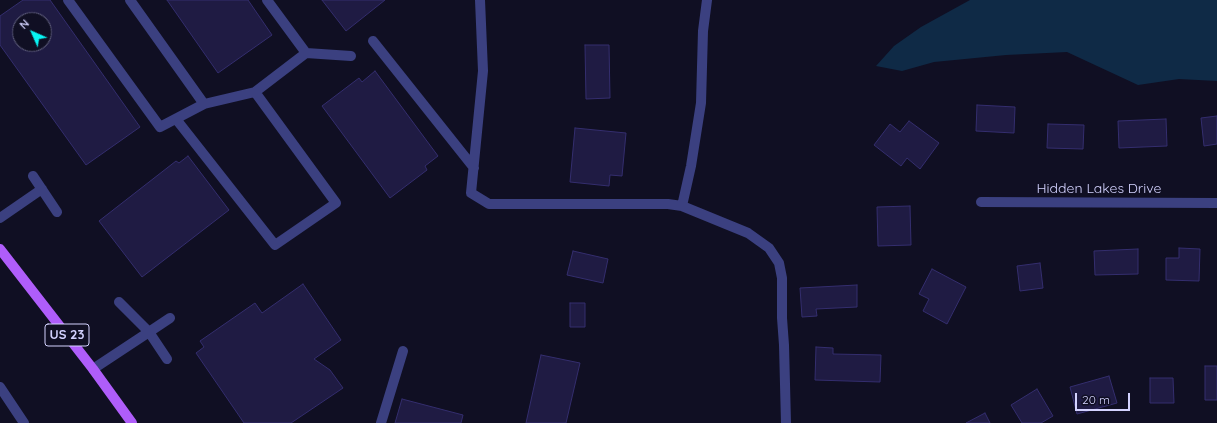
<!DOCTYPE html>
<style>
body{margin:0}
#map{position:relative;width:1217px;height:423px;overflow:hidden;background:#100f23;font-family:Quicksand,sans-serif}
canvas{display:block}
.north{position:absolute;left:12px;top:12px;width:40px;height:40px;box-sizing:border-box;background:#100f23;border:1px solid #5e5d7b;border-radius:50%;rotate:315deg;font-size:11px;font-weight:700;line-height:16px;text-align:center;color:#d3d2fe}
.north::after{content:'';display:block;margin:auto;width:14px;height:18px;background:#08f4f3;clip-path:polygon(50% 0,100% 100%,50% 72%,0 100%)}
.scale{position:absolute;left:1075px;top:393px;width:55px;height:18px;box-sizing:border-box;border:2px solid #d3d2fe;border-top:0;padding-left:5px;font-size:12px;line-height:14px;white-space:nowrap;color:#d3d2fe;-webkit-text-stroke:3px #100f23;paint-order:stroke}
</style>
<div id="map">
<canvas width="1217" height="423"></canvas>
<div class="north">N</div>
<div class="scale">20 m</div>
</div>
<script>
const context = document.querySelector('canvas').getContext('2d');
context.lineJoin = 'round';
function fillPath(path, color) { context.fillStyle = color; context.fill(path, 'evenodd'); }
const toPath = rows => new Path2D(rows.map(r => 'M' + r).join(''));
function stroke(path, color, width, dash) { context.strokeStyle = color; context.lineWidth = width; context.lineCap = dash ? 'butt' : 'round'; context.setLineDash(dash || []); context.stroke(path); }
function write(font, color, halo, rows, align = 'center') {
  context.font = font + ' Quicksand,sans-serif'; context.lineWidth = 3; context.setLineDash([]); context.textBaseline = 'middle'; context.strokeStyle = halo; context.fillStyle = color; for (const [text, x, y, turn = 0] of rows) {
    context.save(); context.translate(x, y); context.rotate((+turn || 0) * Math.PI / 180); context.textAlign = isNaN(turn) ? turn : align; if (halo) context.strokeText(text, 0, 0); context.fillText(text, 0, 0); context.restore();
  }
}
fillPath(toPath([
 [970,0,1217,0,1217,81,1179,79,1138,85,1067,52,1006,55,934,62,902,71,876,66,894,46,921,27]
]), '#0f2a46');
const building = toPath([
 [23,0,50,0,140,127,86,165,0,45,0,16,23,0],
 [20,20,44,20,44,44,20,44,20,20],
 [167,0,248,0,272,35,218,73,167,0],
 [322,0,385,0,346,31,322,0],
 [585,45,609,45,610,98,586,99,585,45],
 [375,71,438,156,425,166,427,170,390,198,322,106,359,78,362,82,375,71],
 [977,105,1015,107,1014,133,976,131,977,105],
 [1217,116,1217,144,1204,146,1201,118,1217,116],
 [1166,119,1167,146,1119,148,1118,121,1166,119],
 [909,121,939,143,920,169,907,158,901,166,874,145,890,124,900,132,909,121],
 [1048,124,1084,125,1083,149,1047,148,1048,124],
 [575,128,626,133,622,176,610,175,609,186,570,182,575,128],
 [188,156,229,210,142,277,99,221,176,161,179,163,188,156],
 [910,206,911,245,878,246,877,207,910,206],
 [1179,248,1200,249,1199,281,1166,280,1166,258,1179,258,1179,248],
 [1138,249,1138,274,1095,275,1094,251,1138,249],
 [573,251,608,259,603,283,567,275,573,251],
 [1040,263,1043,288,1020,291,1017,266,1040,263],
 [932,269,966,287,947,324,923,311,929,299,919,294,932,269],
 [303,284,341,340,314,359,330,370,343,388,291,423,244,423,196,353,204,347,200,341,255,303,262,313,303,284],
 [857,285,857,307,816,309,817,316,802,317,800,288,857,285],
 [570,303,585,303,585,327,570,327,570,303],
 [816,347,833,348,833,354,881,355,880,382,815,380,816,347],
 [541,355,580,363,566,423,526,423,541,355],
 [1205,366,1217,366,1217,400,1205,400,1205,366],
 [1109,376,1117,403,1077,414,1070,387,1109,376],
 [1150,378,1173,378,1174,403,1150,403,1150,378],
 [1037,389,1053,416,1041,423,1022,423,1011,405,1037,389],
 [402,399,463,415,461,423,395,423,402,399],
 [985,413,990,423,966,423,985,413]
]);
fillPath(building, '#1f1b43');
stroke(building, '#342e6e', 1);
stroke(toPath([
 [68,0,160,127,204,104,255,92],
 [130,0,204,104],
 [480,0,483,71,471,193,489,204,668,204,682,206,748,233,769,248,779,263,782,278,782,318,784,345,786,423],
 [373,41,474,168],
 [306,53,351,56],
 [176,119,275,245,336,203,255,92,306,53,267,0],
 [33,176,57,212],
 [981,202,1217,203],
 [682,206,691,166,701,103,703,31,707,0],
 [0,218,42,189],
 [119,302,149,332,170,318],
 [93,369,149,332,167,359],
 [0,387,24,423],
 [381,423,403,351]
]), '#3b4080', 10);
stroke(toPath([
 [0,249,93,369,132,423]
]), '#af5dfa', 10);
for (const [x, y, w] of [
 [67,335,44]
]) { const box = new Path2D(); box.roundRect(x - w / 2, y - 11, w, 22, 3); context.fillStyle = '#100f23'; context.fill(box); stroke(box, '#d3d2fe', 1); }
write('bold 13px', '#d3d2fe', null, [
 ["US 23",67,335]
]);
write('14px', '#d3d2fe', '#100f23', [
 ["Hidden Lakes Drive",1099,189]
]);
</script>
